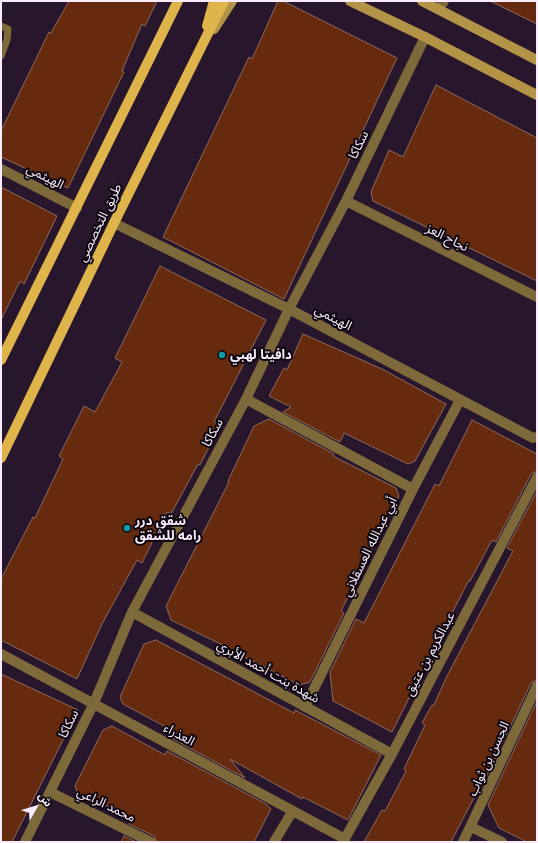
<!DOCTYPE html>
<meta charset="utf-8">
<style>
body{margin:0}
#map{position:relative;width:538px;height:843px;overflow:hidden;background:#28162d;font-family:"PT Serif","Noto Sans Arabic",serif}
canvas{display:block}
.frame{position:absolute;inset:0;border:2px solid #f9ecfc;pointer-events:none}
.north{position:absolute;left:16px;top:787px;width:40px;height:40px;-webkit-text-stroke:3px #0d060f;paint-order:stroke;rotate:51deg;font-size:11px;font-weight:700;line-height:16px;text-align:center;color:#f9ecfc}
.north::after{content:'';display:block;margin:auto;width:14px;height:18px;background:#f9ecfc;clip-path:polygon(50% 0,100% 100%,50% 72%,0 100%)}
</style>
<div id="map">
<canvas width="538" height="843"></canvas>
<div class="frame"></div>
<div class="north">ش</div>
</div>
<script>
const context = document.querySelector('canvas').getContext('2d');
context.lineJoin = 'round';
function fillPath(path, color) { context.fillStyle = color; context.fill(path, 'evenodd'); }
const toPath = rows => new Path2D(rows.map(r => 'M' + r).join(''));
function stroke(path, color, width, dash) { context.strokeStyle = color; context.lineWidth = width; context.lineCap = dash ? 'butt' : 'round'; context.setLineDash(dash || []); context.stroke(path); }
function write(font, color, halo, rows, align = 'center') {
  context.font = font + ' "PT Serif","Noto Sans Arabic",serif'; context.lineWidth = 4; context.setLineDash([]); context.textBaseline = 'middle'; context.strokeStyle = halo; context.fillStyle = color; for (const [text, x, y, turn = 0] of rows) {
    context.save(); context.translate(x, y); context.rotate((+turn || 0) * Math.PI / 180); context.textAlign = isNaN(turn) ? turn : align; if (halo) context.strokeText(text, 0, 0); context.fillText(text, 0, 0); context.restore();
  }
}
const building = toPath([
 [69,1,157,1,145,26,142,24,122,71,124,72,68,188,1,157,1,131,49,32,51,33,69,1],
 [278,1,283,1,397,58,284,299,163,237,249,57,252,59,278,1],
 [490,1,537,1,537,24,490,1],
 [436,85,537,138,537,281,373,201,371,192,389,150,403,157,436,85],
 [1,187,57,216,24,284,20,281,1,320,1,187],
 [160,266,266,320,214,422,220,425,200,465,198,464,171,514,167,512,142,563,137,560,102,624,77,679,1,640,1,579,33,517,35,518,63,459,59,456,84,406,95,412,122,362,115,358,160,266],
 [303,334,382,369,446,404,415,461,408,464,344,433,340,442,283,412,291,407,269,396,284,368,287,370,303,334],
 [269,419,334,454,333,456,396,488,399,496,341,611,344,613,310,682,299,685,237,653,237,652,171,620,166,606,229,482,228,481,254,426,269,419],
 [472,420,537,454,537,471,531,474,496,542,492,540,470,581,469,580,432,652,392,732,333,701,330,672,356,619,364,623,435,484,439,486,472,420],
 [537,491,537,680,531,683,480,790,479,788,451,842,364,842,382,810,385,811,406,771,404,769,425,725,422,723,432,705,434,705,446,678,513,551,507,548,537,491],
 [156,640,294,713,295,710,381,755,348,820,303,797,302,799,230,759,245,778,173,739,177,733,123,704,120,697,144,644,156,640],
 [1,674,78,710,12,842,1,842,1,674],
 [537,701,537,842,527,842,499,828,488,805,537,701],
 [112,726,165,755,167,751,266,804,271,809,254,842,157,842,154,836,129,824,132,818,77,792,75,786,103,730,112,726],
 [124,836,136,842,121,842,124,836]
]);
fillPath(building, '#662a0f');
stroke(building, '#8e6b5d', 1);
stroke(toPath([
 [1,26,8,29,7,40,1,56]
]), '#7d693a', 7);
stroke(toPath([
 [439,9,444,1],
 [1,169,77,208],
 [346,201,537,297],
 [114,223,289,309,533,438,537,437],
 [246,399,413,489],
 [132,612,392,754],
 [1,654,345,839],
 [305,707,413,489,460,400],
 [50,792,151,842],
 [471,827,502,842],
 [25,842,94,703,132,612,246,399,289,309,346,201,425,37],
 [274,842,292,812],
 [343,842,392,754,537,477],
 [463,842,537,686]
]), '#7d693a', 10);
stroke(toPath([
 [350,1,425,37,537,95],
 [422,1,537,60],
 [214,29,232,1]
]), '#b39345', 10);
stroke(toPath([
 [207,26,214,1],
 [1,360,178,1],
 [1,458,114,223,224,1]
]), '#deb44b', 10);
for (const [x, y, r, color] of [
 [222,355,4,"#0f9aa8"],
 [127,528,4,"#0f9aa8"]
]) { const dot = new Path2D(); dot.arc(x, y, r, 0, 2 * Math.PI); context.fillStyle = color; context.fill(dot); stroke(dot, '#0d060f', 1.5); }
write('13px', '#f9ecfc', '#0d060f', [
 ["سكاكا",359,145,-64],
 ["الهيثمي",45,177,27],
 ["طريق التخصصي",100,223,-64],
 ["نجاح العز",447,238,27],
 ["الهيثمي",333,318,28],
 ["سكاكا",213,433,-62],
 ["أبي عبدالله العسقلاني",370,547,-64],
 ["عبدالكريم بن عتيق",430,654,-62],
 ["شهدة بنت أحمد الأبري",268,672,29],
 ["سكاكا",69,724,-64],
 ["العذراء",179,735,29],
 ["الحسن بن ثواب",489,759,-65],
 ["محمد الراعي",106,805,26]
]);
write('bold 13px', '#f9ecfc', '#0d060f', [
 ["دافيتا لهبي",230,355],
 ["شقق درر",135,521],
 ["رامه للشقق",135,536]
], 'left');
</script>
